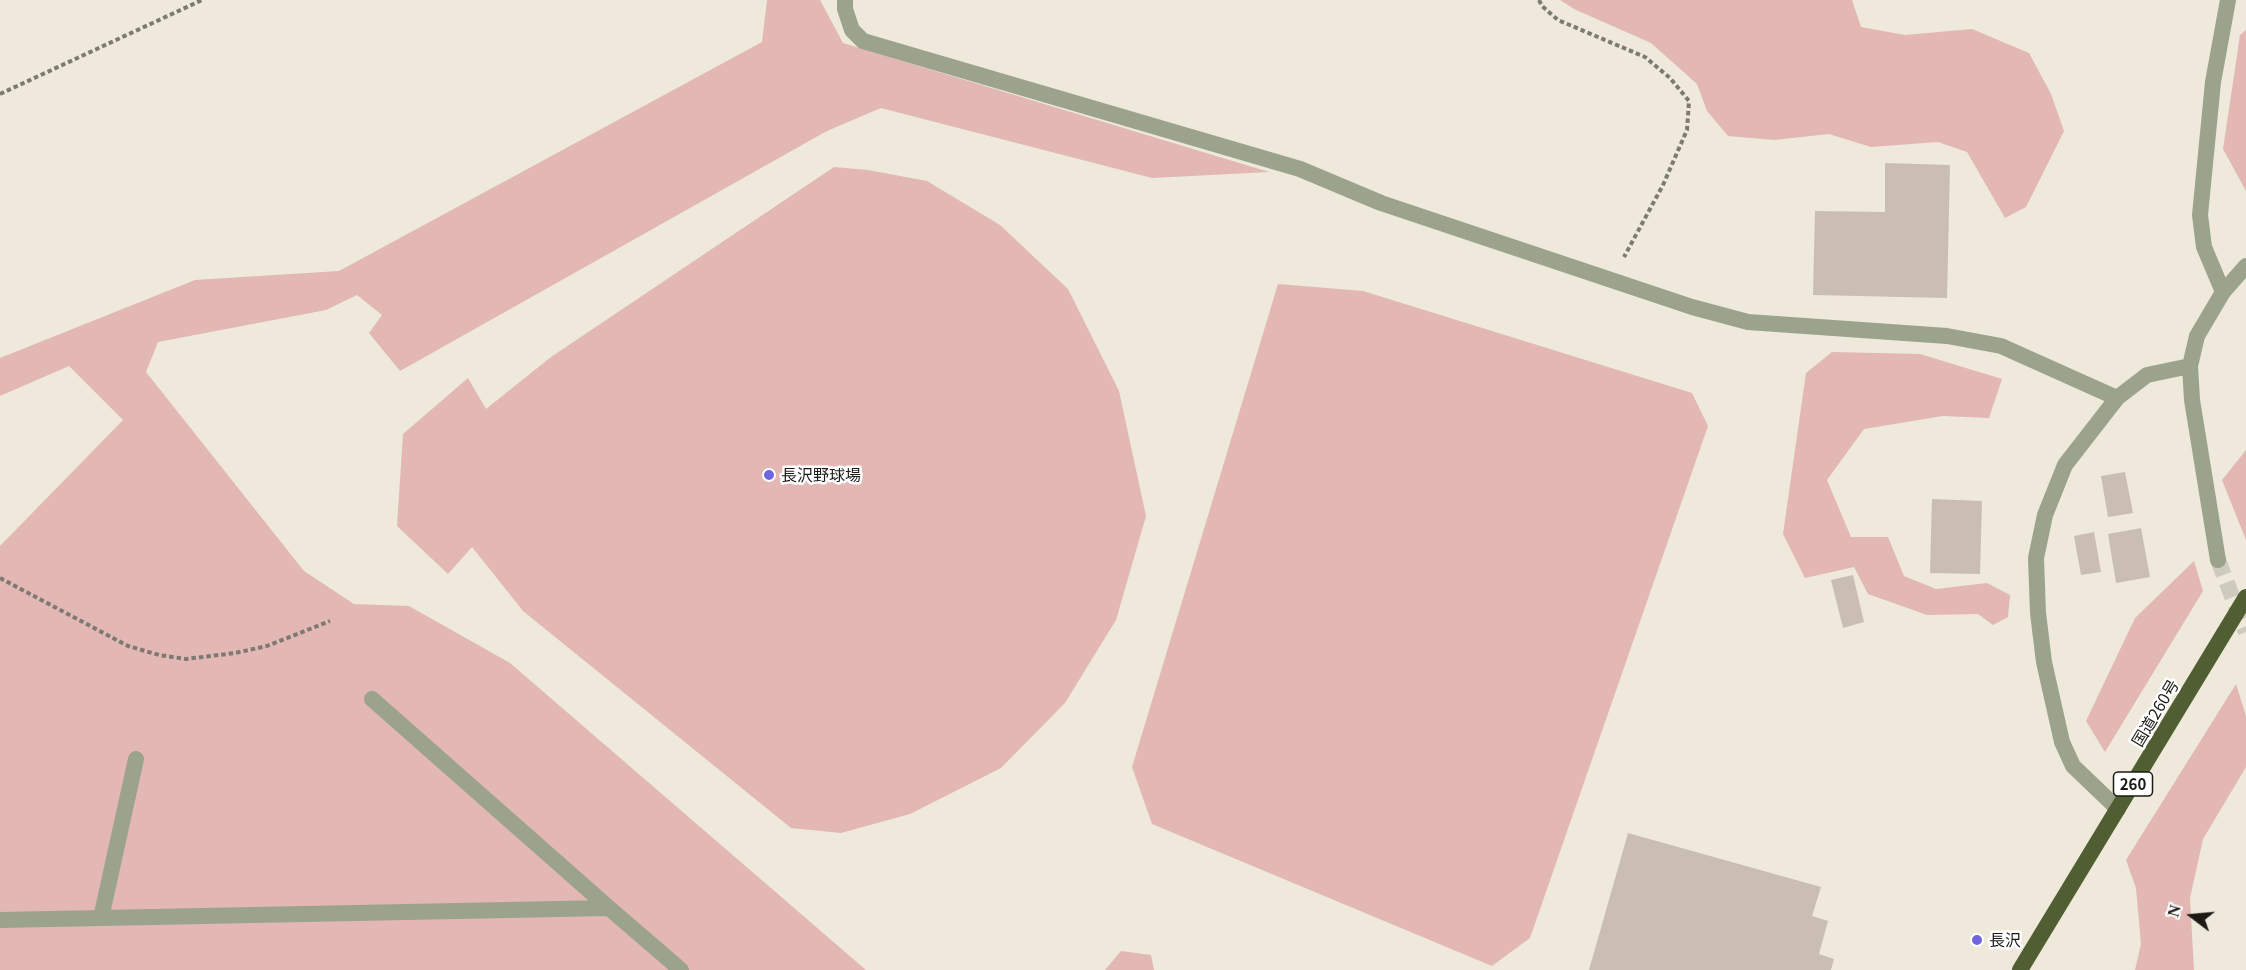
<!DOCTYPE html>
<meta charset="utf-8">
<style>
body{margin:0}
#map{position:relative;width:2246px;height:970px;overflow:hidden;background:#eee9db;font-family:Georgia,serif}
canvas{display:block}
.north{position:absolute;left:2162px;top:886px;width:60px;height:60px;-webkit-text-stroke:4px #fff;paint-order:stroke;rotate:286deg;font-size:16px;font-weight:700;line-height:24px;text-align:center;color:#1c1a15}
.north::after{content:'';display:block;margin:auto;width:21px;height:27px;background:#1c1a15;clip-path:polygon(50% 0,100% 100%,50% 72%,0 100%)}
</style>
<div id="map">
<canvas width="2246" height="970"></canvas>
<div class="north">N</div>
</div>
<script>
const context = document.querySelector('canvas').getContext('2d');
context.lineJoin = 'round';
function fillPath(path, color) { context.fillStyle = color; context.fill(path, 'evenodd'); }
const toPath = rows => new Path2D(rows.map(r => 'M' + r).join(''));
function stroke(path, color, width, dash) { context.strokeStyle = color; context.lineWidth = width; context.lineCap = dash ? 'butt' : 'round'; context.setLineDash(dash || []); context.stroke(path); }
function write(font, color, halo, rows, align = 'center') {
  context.font = font + ' Georgia,"Noto Sans JP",serif'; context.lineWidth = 5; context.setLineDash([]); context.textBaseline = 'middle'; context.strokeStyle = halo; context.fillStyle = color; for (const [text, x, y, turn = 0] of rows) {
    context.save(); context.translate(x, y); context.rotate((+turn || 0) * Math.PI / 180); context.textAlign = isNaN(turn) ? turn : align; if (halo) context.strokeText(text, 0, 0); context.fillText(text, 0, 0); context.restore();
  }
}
fillPath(toPath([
 [767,0,820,0,843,43,1269,172,1152,178,881,108,827,131,400,371,369,333,382,315,357,295,326,310,158,342,146,372,304,571,354,604,409,606,510,663,866,970,0,970,0,546,123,420,69,366,0,396,0,358,195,280,339,271,762,42],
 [1560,0,1852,0,1861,27,1905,35,1972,29,2029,53,2051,94,2064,131,2026,207,2005,218,1967,152,1938,142,1871,147,1829,134,1774,140,1728,136,1707,111,1697,84,1651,43,1574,9],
 [2246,30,2246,191,2223,149,2240,35],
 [834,167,868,170,927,181,1000,225,1068,289,1119,391,1146,516,1116,620,1065,703,1001,768,910,814,841,833,791,828,523,611,472,547,448,574,397,526,403,434,468,378,486,409,551,357],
 [1278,284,1363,291,1692,393,1708,426,1530,938,1492,966,1152,824,1132,767],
 [1832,352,1920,354,2002,379,1989,418,1943,416,1864,429,1827,480,1851,537,1888,537,1904,576,1936,589,1987,583,2010,595,2008,617,1993,625,1978,614,1927,615,1868,594,1854,567,1805,578,1783,534,1806,373],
 [2246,450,2246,540,2222,480],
 [2194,561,2203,591,2105,752,2086,721,2135,618],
 [2236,684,2246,716,2246,767,2203,839,2190,898,2194,970,2135,970,2141,944,2136,888,2126,860],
 [1121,951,1151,955,1154,970,1105,970]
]), '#e2b7b4');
fillPath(toPath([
 [1885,163,1950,165,1947,298,1813,295,1815,211,1885,212],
 [2125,472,2133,513,2108,517,2101,476],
 [1932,499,1982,501,1980,574,1930,573],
 [2141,528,2150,577,2116,583,2108,534],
 [2094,532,2101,572,2081,575,2074,536],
 [1853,575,1864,622,1843,628,1831,580],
 [1628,833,1821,887,1812,916,1828,921,1819,954,1834,959,1831,970,1589,970]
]), '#cabdb4');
stroke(toPath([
 [2218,560,2246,632]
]), '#cecabd', 16, [16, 8]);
stroke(toPath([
 [1539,0,1542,6,1558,20,1645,57,1670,78,1689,101,1687,130,1663,185,1624,257],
 [0,94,202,0],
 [0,578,128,646,159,655,186,659,235,653,267,646,330,621]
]), '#7e7a71', 4, [4.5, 3]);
stroke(toPath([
 [845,0,845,9,852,30,863,41,1300,169,1381,203,1692,307,1748,322,1947,336,2001,346,2117,398],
 [2218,560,2192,400,2190,366,2197,336,2223,292,2204,247,2200,215,2213,82,2228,0],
 [372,699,609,908],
 [2118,809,2073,766,2062,742,2044,662,2038,613,2036,558,2045,515,2065,465,2117,398,2147,375,2190,366],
 [101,918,136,759],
 [0,920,609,908,681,970]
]), '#9ba38c', 16);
stroke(toPath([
 [2223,292,2246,266]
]), '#9ba38c', 16);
stroke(toPath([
 [2020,970,2246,597]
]), '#505e32', 16);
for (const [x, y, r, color] of [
 [769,475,6,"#6e65df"],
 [1977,940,6,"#6e65df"]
]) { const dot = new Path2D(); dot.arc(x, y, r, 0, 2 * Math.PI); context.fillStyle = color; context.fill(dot); stroke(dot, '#fff', 2); }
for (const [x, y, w] of [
 [2133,784,39]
]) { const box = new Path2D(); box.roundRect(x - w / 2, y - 12, w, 24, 4.5); context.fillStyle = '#fff'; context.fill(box); stroke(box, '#1c1a15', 1.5); }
write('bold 15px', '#1c1a15', null, [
 ["260",2133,784]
]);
write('16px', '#1c1a15', '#fff', [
 ["長沢野球場",781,475],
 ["長沢",1989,940]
], 'left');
write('16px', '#1c1a15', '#fff', [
 ["国道260号",2155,713,-59]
]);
</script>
